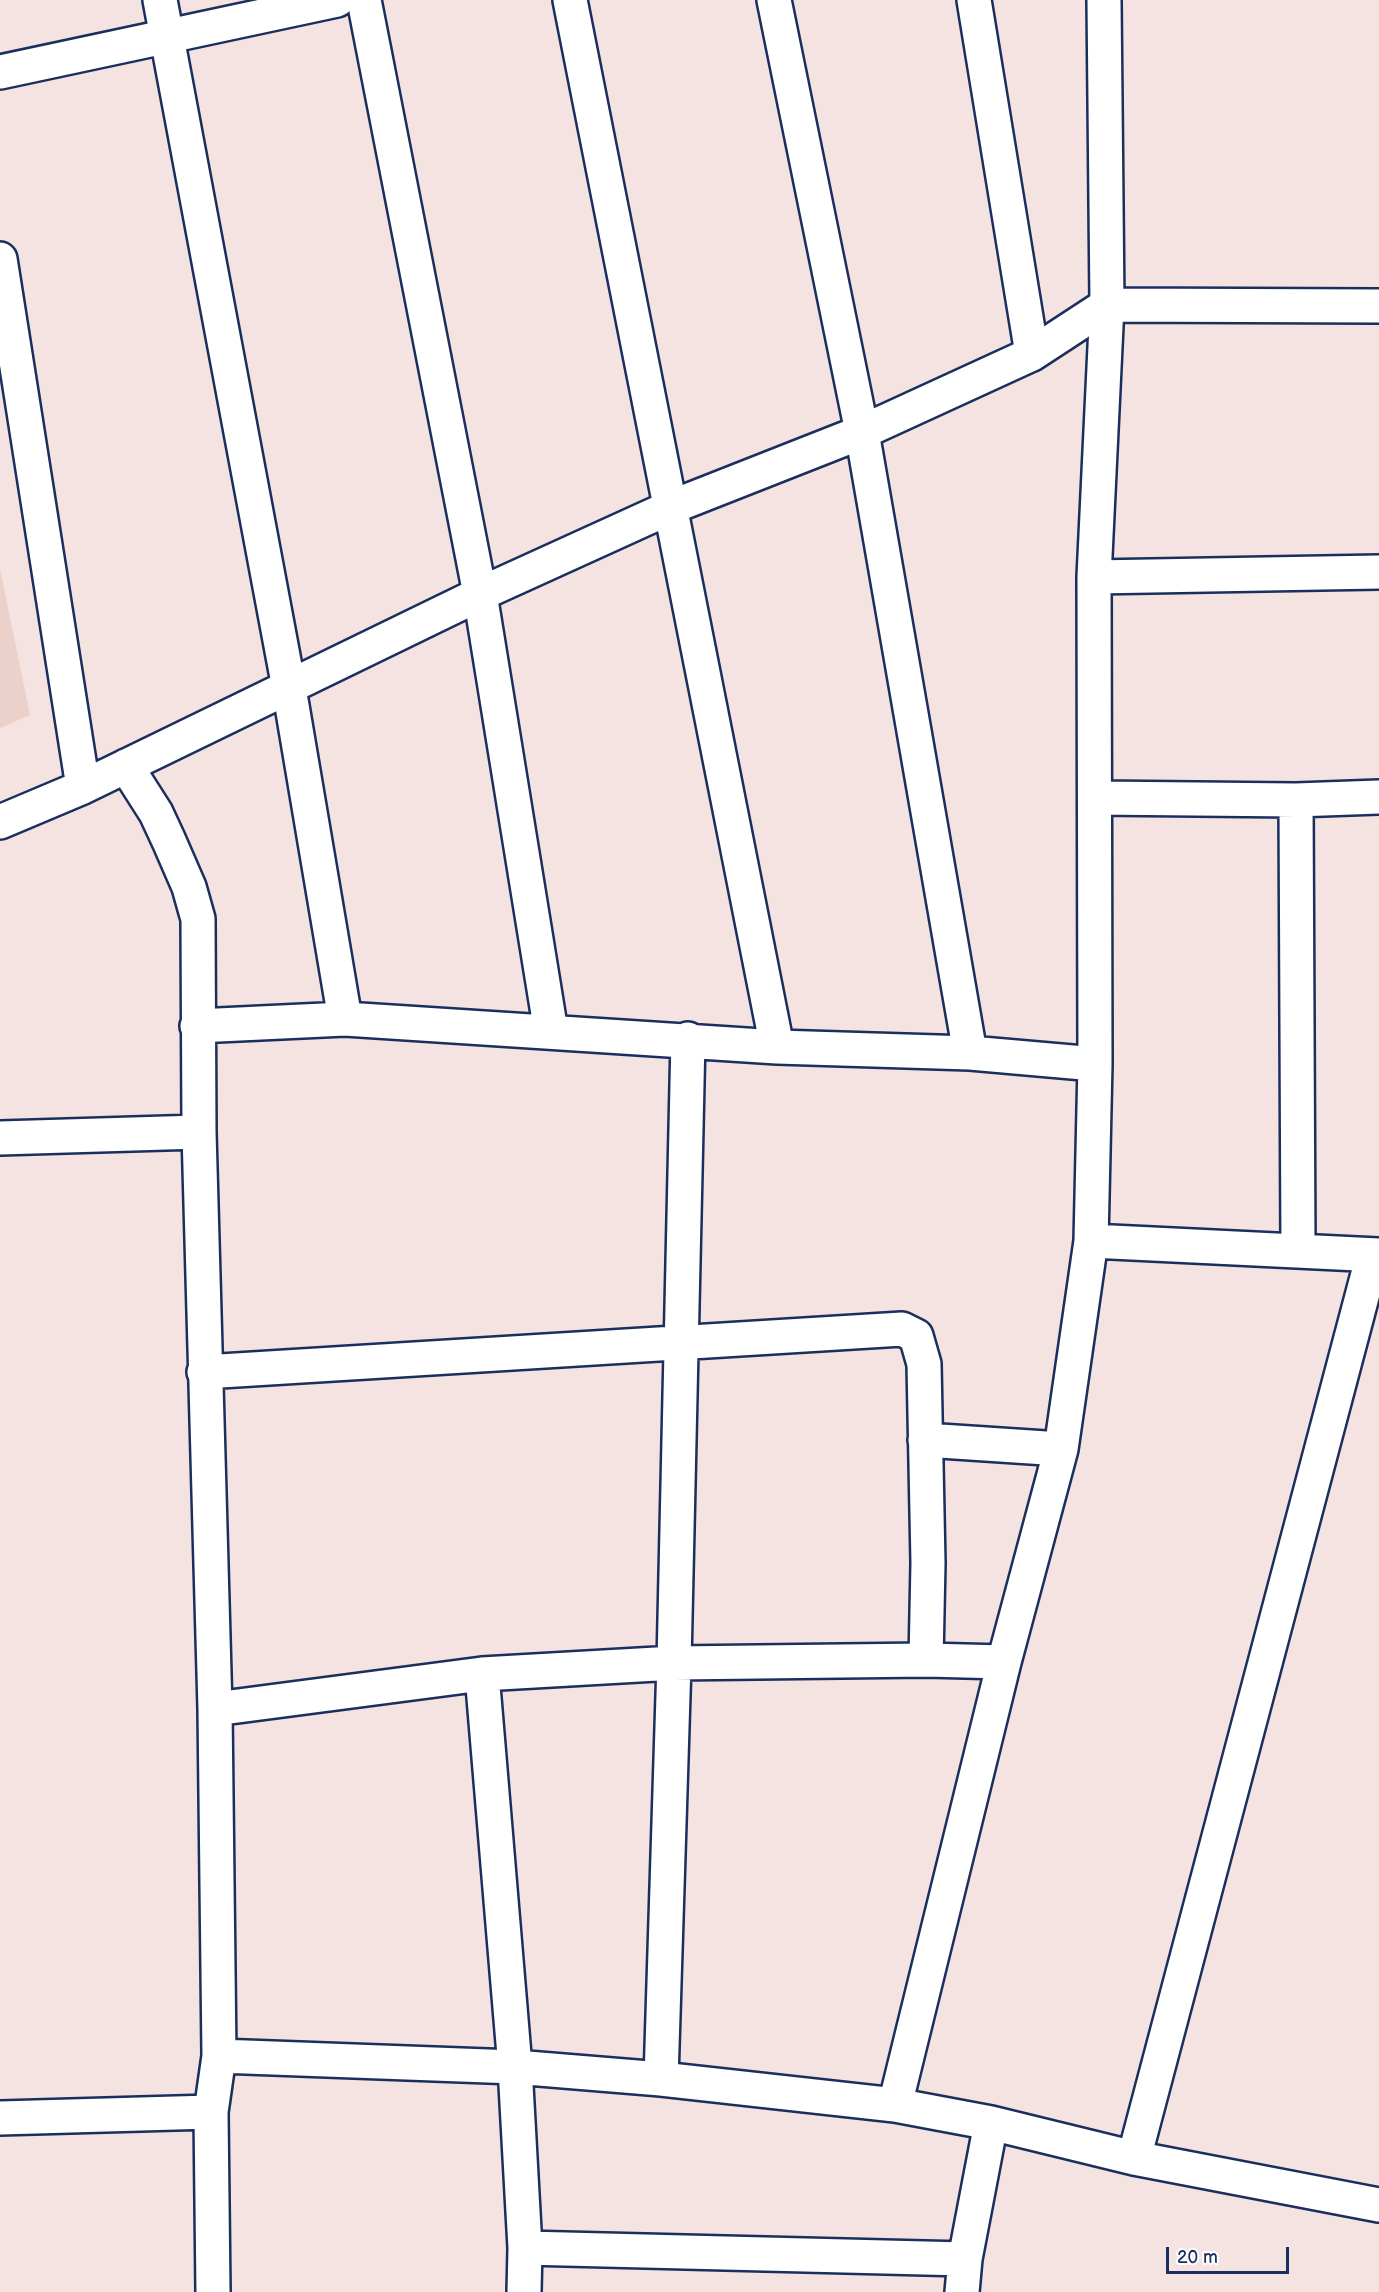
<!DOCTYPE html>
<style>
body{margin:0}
#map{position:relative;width:1379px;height:2292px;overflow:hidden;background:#f4e3e0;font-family:"Balsamiq Sans",sans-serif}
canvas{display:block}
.scale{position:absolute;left:1166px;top:2247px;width:123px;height:27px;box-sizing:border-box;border:3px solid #1b2f5e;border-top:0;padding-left:8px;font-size:18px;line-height:21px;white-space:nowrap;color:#1b2f5e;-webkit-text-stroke:4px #fff;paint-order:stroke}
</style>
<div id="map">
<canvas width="1379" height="2292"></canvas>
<div class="scale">20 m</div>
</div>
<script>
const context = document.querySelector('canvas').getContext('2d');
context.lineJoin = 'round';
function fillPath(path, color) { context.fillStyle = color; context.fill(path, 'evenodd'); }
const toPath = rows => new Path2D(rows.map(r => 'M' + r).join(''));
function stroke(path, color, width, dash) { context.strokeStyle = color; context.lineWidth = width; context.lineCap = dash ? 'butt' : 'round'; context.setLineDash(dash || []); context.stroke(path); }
fillPath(toPath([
 [0,569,30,715,0,728]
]), '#ecd0ca');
const minor = toPath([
 [160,0,289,688,345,1019],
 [364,0,480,594,551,1032],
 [570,0,777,1047],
 [774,0,862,432,970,1053],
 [974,0,1032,354],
 [0,72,337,0],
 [0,259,83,787],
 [1094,577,1379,572],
 [126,766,156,813,169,841,189,887,198,919,199,1132,215,1709,219,2056,211,2112,213,2292],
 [1096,798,1296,800,1379,797],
 [1296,800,1298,1251],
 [0,822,83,787,480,594,669,508,862,432,1032,354,1107,305,1379,306],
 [197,1026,345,1019,777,1047,970,1053,1095,1064],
 [0,1138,199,1132],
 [1091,1241,1379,1255],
 [204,1372,902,1329,916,1336,924,1364,928,1563,926,1660],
 [925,1440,1061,1449],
 [482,1674,515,2067,525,2248,524,2292],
 [215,1709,482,1674,674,1663,926,1660,1004,1662],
 [219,2056,515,2067,661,2079,895,2105,991,2123,1134,2158,1379,2205],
 [661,2079,674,1663,688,1039],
 [895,2105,1004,1662,1061,1449,1091,1241,1095,1064,1094,577,1107,305,1104,0],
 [0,2118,211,2112],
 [1134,2158,1373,1255],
 [525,2248,965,2259],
 [962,2292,965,2259,991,2123]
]);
stroke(minor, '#1b2f5e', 38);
stroke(minor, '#fff', 33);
</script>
